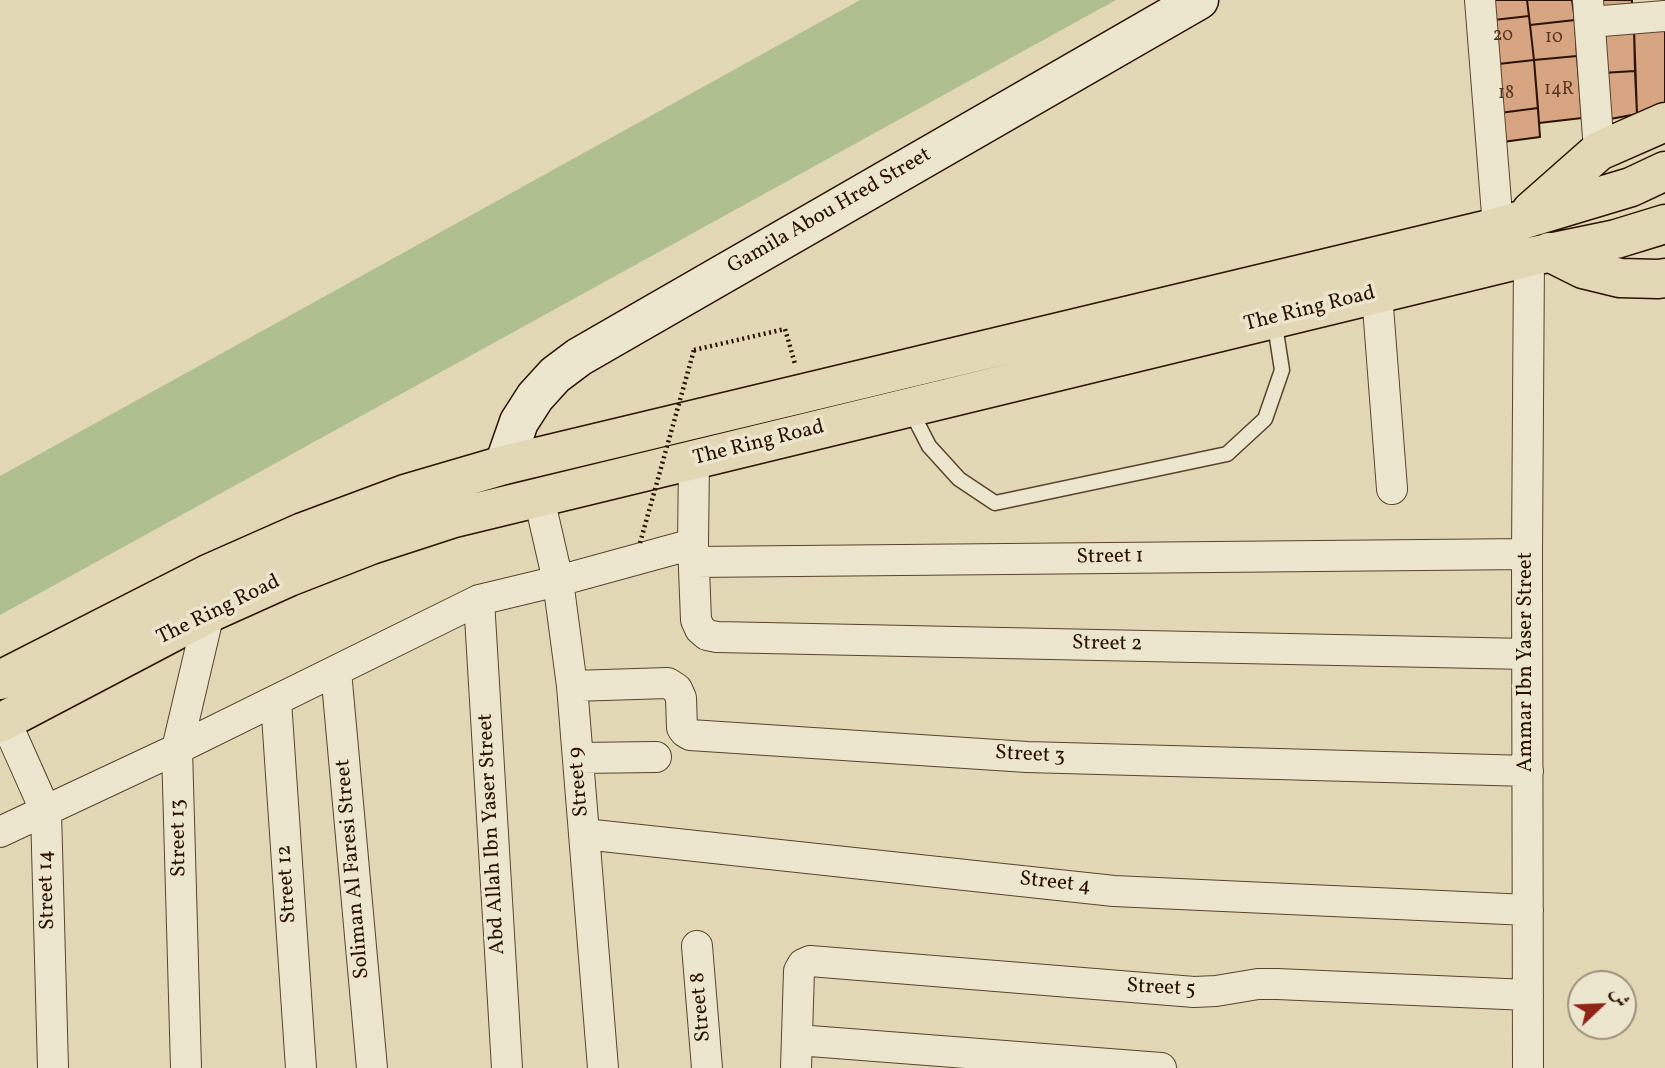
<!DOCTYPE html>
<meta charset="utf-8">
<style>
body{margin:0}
#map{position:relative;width:1665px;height:1068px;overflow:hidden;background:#e3d8b5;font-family:Vollkorn,Amiri,serif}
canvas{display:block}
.north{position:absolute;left:1567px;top:970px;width:70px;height:70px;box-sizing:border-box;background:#ede6cf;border:2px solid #9f917c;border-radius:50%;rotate:67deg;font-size:19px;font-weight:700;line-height:28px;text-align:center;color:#2b1200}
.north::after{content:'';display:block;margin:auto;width:24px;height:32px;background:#8f2418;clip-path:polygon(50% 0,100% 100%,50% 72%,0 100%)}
</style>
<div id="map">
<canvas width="1665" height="1068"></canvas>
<div class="north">ش</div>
</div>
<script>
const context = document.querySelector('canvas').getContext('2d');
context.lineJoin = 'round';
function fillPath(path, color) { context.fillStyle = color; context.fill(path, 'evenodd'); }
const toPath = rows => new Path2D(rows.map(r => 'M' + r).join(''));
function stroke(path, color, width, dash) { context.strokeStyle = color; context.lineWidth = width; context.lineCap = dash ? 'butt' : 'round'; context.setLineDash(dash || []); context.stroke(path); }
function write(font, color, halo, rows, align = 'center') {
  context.font = font + ' Vollkorn,serif'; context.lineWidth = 7; context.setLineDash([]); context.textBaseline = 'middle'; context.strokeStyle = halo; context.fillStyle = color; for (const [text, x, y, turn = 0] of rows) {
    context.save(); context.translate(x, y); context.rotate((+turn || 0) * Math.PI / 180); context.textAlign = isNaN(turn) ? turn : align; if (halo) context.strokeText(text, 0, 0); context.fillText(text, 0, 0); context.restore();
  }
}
fillPath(toPath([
 [860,0,1116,0,0,615,0,476]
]), '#b0bf90');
const building = toPath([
 [1483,0,1527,0,1529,16,1485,21,1483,0],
 [1527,0,1572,0,1575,20,1530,25,1527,0],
 [1596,0,1632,0,1632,10,1597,13,1596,0],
 [1529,16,1534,60,1489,65,1485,21,1529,16],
 [1575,20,1577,56,1534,60,1530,25,1575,20],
 [1665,28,1665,109,1637,114,1634,29,1665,28],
 [1634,29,1635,71,1602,73,1599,31,1634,29],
 [1577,56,1582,118,1539,123,1534,60,1577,56],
 [1534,60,1538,108,1492,114,1489,65,1534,60],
 [1635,71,1637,114,1605,120,1602,73,1635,71],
 [1538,108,1540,137,1495,143,1492,114,1538,108]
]);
fillPath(building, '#d8a583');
stroke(building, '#2b1200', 2);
const lane = toPath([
 [910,409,929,446,959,479,995,503,1227,454,1265,419,1282,370,1274,319]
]);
const street = toPath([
 [1480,0,1498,227],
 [1588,0,1599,151],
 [1590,22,1665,16],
 [1377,294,1392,489],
 [694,460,693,544,696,620,700,629,707,635,717,637,1527,654],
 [539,498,558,581,572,686,603,1068],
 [694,562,1527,554],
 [479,600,507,1068],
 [336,671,372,1068],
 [572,686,668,683,677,689,681,698,682,728,685,732,690,735,1027,757,1528,771],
 [276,701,301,1068],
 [5,720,46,812,53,1068],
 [578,758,656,757],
 [0,832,177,749,479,600,558,581,693,544],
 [584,834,1114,891,1528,910],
 [697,946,707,1068],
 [797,1040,1161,1068],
 [186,1068,177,749,209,613],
 [796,1068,799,971,803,964,810,961,1194,992,1216,991,1258,984,1277,984,1528,995],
 [1528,1068,1527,554,1529,257]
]);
const secondary = toPath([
 [504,465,519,422,535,397,555,375,579,357,1199,0]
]);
const primary = toPath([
 [1531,211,1599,151,1665,122],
 [1549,252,1583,269,1620,278,1658,279,1665,278],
 [0,680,208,574,303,532,405,494,504,465,1498,227,1631,187,1665,171],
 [0,723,209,613,289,577,371,545,454,518,1529,257,1616,239,1665,224]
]);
stroke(lane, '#59442d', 17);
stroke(street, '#59442d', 32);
stroke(secondary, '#2b1200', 41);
stroke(primary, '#2b1200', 41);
stroke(toPath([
 [694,350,785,329,795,364]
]), '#2b1200', 4.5, [2, 3.5]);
stroke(lane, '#ede6cf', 14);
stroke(street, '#ede6cf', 30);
stroke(secondary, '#ede6cf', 38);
stroke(primary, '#e3d8b5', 38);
stroke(toPath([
 [640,543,694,350]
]), '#2b1200', 4.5, [2, 3.5]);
write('18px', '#563721', null, [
 ["20",1503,37],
 ["10",1554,39],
 ["14R",1559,91],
 ["18",1506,95]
]);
write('21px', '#2b1200', '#ede6cf', [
 ["Gamila Abou Hred Street",830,212,-30],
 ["The Ring Road",1310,310,-14],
 ["The Ring Road",759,444,-14],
 ["Street 1",1110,558,-1],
 ["The Ring Road",219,611,-26],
 ["Street 2",1107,645,1],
 ["Ammar Ibn Yaser Street",1527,662,-90],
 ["Street 3",1030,756,3],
 ["Street 9",580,782,-95],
 ["Abd Allah Ibn Yaser Street",493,834,-93],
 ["Street 13",180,838,-91],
 ["Soliman Al Faresi Street",354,869,-95],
 ["Street 12",288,884,-94],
 ["Street 4",1055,884,6],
 ["Street 14",48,890,-92],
 ["Street 5",1161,989,3],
 ["Street 8",702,1007,-95]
]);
</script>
